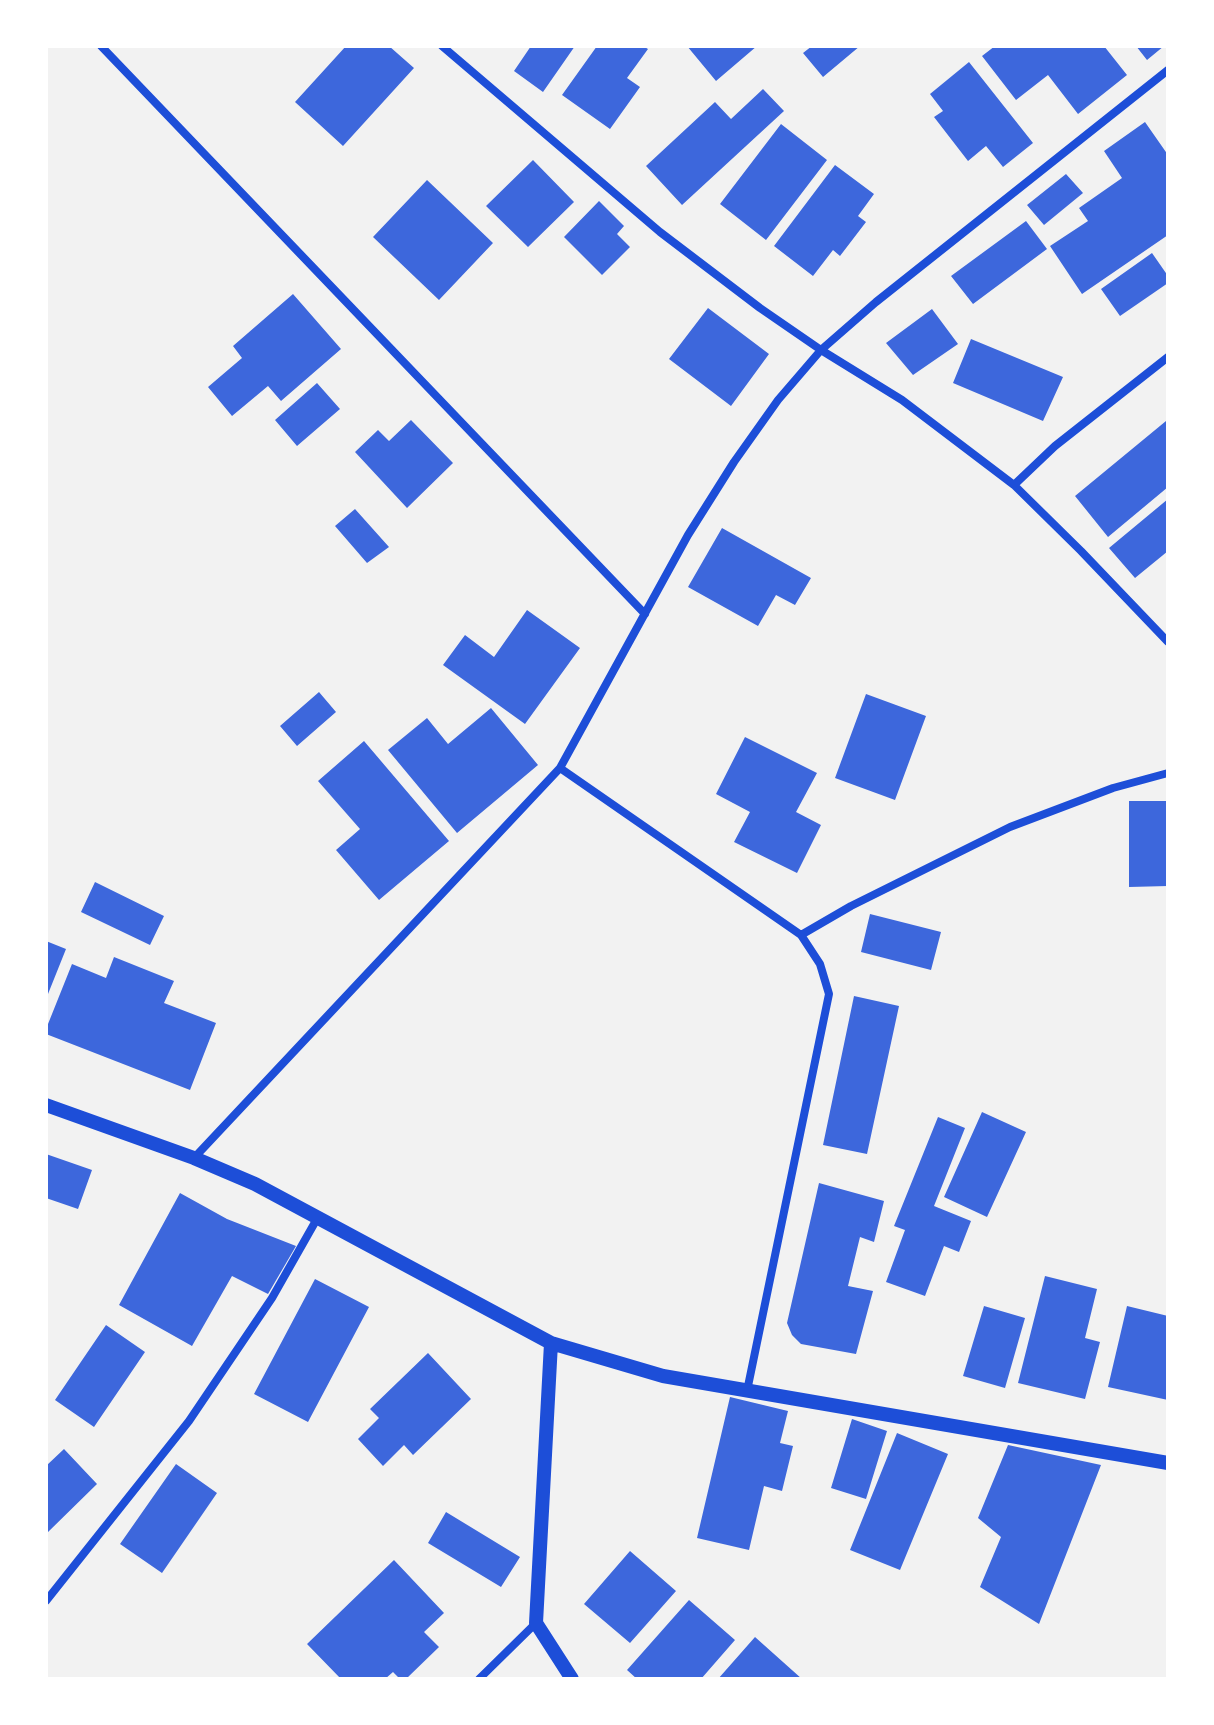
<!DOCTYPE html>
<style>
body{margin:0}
#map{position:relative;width:1214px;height:1725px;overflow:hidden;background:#f2f2f2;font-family:Spectral,serif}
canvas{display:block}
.frame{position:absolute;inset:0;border:48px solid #fff;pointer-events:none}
</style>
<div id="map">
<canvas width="1214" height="1725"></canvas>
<div class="frame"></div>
</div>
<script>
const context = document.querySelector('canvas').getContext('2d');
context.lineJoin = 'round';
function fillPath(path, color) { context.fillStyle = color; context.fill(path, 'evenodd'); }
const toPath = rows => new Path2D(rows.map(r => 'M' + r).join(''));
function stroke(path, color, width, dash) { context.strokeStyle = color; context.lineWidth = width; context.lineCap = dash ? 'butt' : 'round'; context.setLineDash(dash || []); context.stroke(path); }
fillPath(toPath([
 [346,46,389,46,414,68,343,146,295,102],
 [531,46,575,46,543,92,514,71],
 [597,46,643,46,648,49,627,78,640,87,610,129,562,95],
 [687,46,757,46,716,81],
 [812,46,860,46,823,77,803,53],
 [995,46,1104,46,1127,75,1078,114,1048,75,1016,100,982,56],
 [1136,46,1164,46,1147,60],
 [969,62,1033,143,1003,167,986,146,968,161,934,117,943,111,930,94],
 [763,89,784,111,682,205,646,166,715,102,731,119],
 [1145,122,1168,155,1168,235,1082,294,1050,246,1088,221,1079,208,1122,178,1104,151],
 [781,124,827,160,766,240,720,204],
 [533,160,574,202,528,247,486,206],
 [835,165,874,194,858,216,866,222,840,256,833,250,813,276,774,246],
 [1066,174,1083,193,1044,225,1027,205],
 [427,180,493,243,439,300,373,237],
 [599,201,624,226,617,234,630,247,602,275,564,237],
 [1026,221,1047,249,973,304,951,276],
 [1152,253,1168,276,1168,283,1120,316,1101,289],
 [293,294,341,349,281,401,268,386,232,416,208,387,242,358,233,346],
 [708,308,769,354,731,406,669,359],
 [932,309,958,344,913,375,886,343],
 [971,339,1063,377,1043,421,953,383],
 [317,383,340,409,297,446,275,420],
 [411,420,453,463,407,508,355,452,378,430,389,441],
 [1166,421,1168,423,1168,487,1108,537,1075,496],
 [1168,499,1168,551,1135,578,1109,548],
 [355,509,389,547,367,563,335,526],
 [722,528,811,578,795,605,776,595,758,626,688,587],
 [527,610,580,648,525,724,443,665,465,635,494,657],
 [319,692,336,712,297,746,280,726],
 [866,694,926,716,895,800,835,778],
 [491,708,538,765,457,833,388,750,427,718,448,744],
 [745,737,817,773,796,812,821,825,797,873,734,842,750,812,716,794],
 [364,741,449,841,379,900,336,850,360,829,318,781],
 [1129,801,1168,801,1168,886,1129,887],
 [95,882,164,916,150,945,81,912],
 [870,914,941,932,931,970,861,952],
 [46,941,66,949,46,999],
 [114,957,174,981,164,1003,216,1023,190,1090,46,1034,46,1029,72,964,106,978],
 [854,996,899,1006,867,1154,823,1145],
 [982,1112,1026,1132,987,1217,944,1197],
 [938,1117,965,1128,934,1206,971,1221,959,1252,944,1246,925,1296,886,1282,905,1230,894,1226],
 [46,1154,92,1170,78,1209,46,1198],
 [819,1183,884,1201,874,1242,860,1237,848,1286,873,1291,856,1354,801,1344,792,1335,787,1323],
 [180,1193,227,1219,296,1246,268,1294,232,1276,192,1346,119,1305],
 [1045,1276,1097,1289,1085,1338,1100,1342,1085,1399,1018,1383],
 [315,1279,369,1307,308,1422,254,1394],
 [984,1306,1025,1318,1005,1388,963,1376],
 [1127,1306,1168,1316,1168,1400,1108,1387],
 [106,1325,145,1352,94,1427,55,1400],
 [428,1353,471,1399,413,1455,404,1445,383,1466,358,1439,379,1418,370,1409],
 [730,1397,788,1411,780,1443,793,1446,782,1491,764,1486,749,1550,697,1538],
 [852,1419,887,1431,866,1499,831,1488],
 [897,1433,948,1454,900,1570,850,1550],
 [1008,1445,1101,1465,1039,1624,980,1587,1001,1537,978,1518],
 [64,1449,97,1484,46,1534,46,1466],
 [176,1464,217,1493,162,1573,120,1544],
 [446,1512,520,1557,501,1587,428,1543],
 [630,1551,676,1591,630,1643,584,1604],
 [394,1560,444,1613,424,1632,439,1647,406,1679,400,1679,393,1672,385,1679,341,1679,307,1644],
 [689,1600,735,1640,701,1679,637,1679,627,1670],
 [755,1637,802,1679,718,1679]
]), '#3d67dc');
stroke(toPath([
 [101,46,645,614],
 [442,46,660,232,760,308,821,350,902,400,1014,485,1081,551,1168,642],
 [1014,485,1055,446,1168,357],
 [560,768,801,935,820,964,829,994,747,1391],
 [801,935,851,906,1010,827,1113,788,1168,773],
 [194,1158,560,768,688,535,734,462,778,400,821,350,876,302,1168,70],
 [46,1601,189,1421,272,1298,318,1217],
 [479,1679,536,1623]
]), '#1d4ed8', 8);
stroke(toPath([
 [46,1105,194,1158,255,1184,551,1343,663,1376,1168,1463],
 [551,1343,536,1623,572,1679]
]), '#1d4ed8', 14);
</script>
